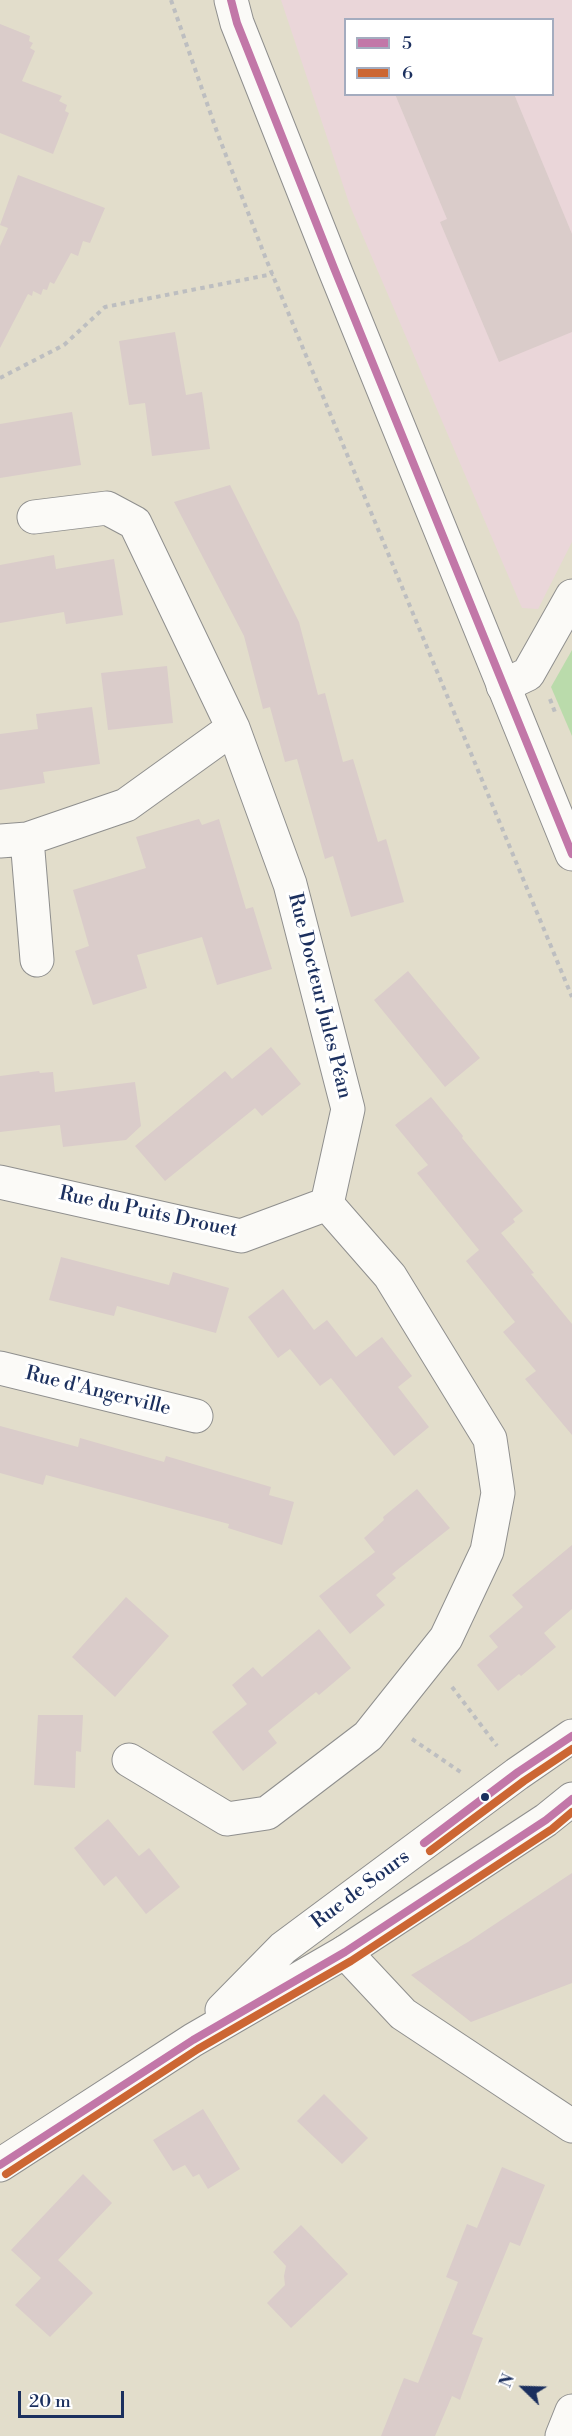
<!DOCTYPE html>
<meta charset="utf-8">
<style>
body{margin:0}
#map{position:relative;width:572px;height:2436px;overflow:hidden;background:#e2ddcb;font-family:"Libre Bodoni",serif}
canvas{display:block}
.legend{position:absolute;left:344px;top:18px;width:210px;height:78px;box-sizing:border-box;background:#fff;border:2px solid #a4acbf;margin:0;padding:8px 10px;list-style:none;font-size:18px;color:#1b2f5e}
.legend li{display:flex;align-items:center;gap:12px;height:30px}
.legend b{width:30px;border:2px solid #a4acbf}
.north{position:absolute;left:494px;top:2358px;width:60px;height:60px;-webkit-text-stroke:4px #fff;paint-order:stroke;rotate:293deg;font-size:16px;font-weight:700;line-height:24px;text-align:center;color:#1b2f5e}
.north::after{content:'';display:block;margin:auto;width:21px;height:27px;background:#1b2f5e;clip-path:polygon(50% 0,100% 100%,50% 72%,0 100%)}
.scale{position:absolute;left:18px;top:2391px;width:106px;height:27px;box-sizing:border-box;border:3px solid #1b2f5e;border-top:0;padding-left:8px;font-size:18px;line-height:21px;white-space:nowrap;color:#1b2f5e;-webkit-text-stroke:4px #fff;paint-order:stroke}
</style>
<div id="map">
<canvas width="572" height="2436"></canvas>
<ul class="legend">
<li><b style="height:8px;background:#c277a8"></b>5</li>
<li><b style="height:8px;background:#c63"></b>6</li>
</ul>
<div class="north">N</div>
<div class="scale">20 m</div>
</div>
<script>
const context = document.querySelector('canvas').getContext('2d');
context.lineJoin = 'round';
function fillPath(path, color) { context.fillStyle = color; context.fill(path, 'evenodd'); }
const toPath = rows => new Path2D(rows.map(r => 'M' + r).join(''));
function stroke(path, color, width, dash) { context.strokeStyle = color; context.lineWidth = width; context.lineCap = dash ? 'butt' : 'round'; context.setLineDash(dash || []); context.stroke(path); }
function write(font, color, halo, rows, align = 'center') {
  context.font = font + ' "Libre Bodoni",serif'; context.lineWidth = 6; context.setLineDash([]); context.textBaseline = 'middle'; context.strokeStyle = halo; context.fillStyle = color; for (const [text, x, y, turn = 0] of rows) {
    context.save(); context.translate(x, y); context.rotate((+turn || 0) * Math.PI / 180); context.textAlign = isNaN(turn) ? turn : align; if (halo) context.strokeText(text, 0, 0); context.fillText(text, 0, 0); context.restore();
  }
}
fillPath(toPath([
 [281,0,572,0,572,542,538,609,522,608,350,206],
 [346,20,552,20,552,94,346,94]
]), '#ead6d9');
fillPath(toPath([
 [572,650,572,736,551,687]
]), '#badbab');
fillPath(toPath([
 [0,24,30,36,29,41,33,43,30,48,35,51,22,81,62,96,59,101,67,105,65,111,69,113,53,154,0,133],
 [395,94,514,94,572,234,572,332,499,362,440,222,447,219],
 [18,175,105,208,90,243,83,241,78,256,71,253,54,284,50,282,47,290,43,289,41,295,33,291,32,296,28,294,0,348,0,246,8,228,0,225],
 [175,332,186,395,202,392,210,449,152,456,145,403,129,405,119,341],
 [72,412,81,465,0,478,0,424],
 [230,485,299,622,318,695,325,693,343,762,353,759,378,842,386,839,404,902,351,917,333,856,325,859,297,759,285,762,270,707,263,709,244,636,174,502],
 [54,555,56,569,114,559,123,615,66,624,64,612,0,623,0,565],
 [167,666,173,723,108,730,101,673],
 [92,707,100,764,43,772,45,783,0,790,0,734,38,729,36,714],
 [199,819,202,825,219,819,246,909,253,907,272,969,217,985,202,937,137,955,147,988,93,1005,75,951,89,946,73,890,146,868,136,837],
 [408,971,480,1058,445,1087,374,1000],
 [271,1047,301,1084,262,1116,255,1108,165,1181,135,1146,225,1071,232,1079],
 [39,1071,40,1073,53,1072,55,1092,135,1082,141,1126,126,1140,63,1147,60,1125,0,1132,0,1076],
 [431,1097,463,1136,462,1138,523,1211,513,1219,515,1222,501,1233,534,1273,531,1274,572,1324,572,1435,525,1379,536,1371,503,1332,515,1322,466,1261,479,1250,417,1173,428,1165,395,1125],
 [61,1257,169,1285,173,1272,229,1288,216,1333,117,1306,114,1316,49,1300],
 [283,1289,314,1330,327,1320,356,1357,382,1337,412,1376,398,1387,429,1427,394,1456,331,1378,320,1386,290,1349,278,1358,248,1317],
 [0,1426,78,1447,80,1438,164,1462,166,1456,271,1487,269,1495,294,1502,282,1545,228,1528,229,1524,46,1475,43,1485,0,1473],
 [417,1489,450,1528,392,1574,396,1578,376,1595,385,1605,350,1634,319,1596,375,1552,364,1538,384,1520,383,1517],
 [572,1545,572,1609,544,1633,556,1647,521,1676,519,1674,498,1691,477,1665,498,1647,489,1636,523,1607,512,1595],
 [126,1597,169,1636,115,1697,72,1657],
 [319,1629,351,1668,319,1695,316,1692,268,1731,277,1743,243,1771,212,1732,247,1704,232,1685,253,1667,262,1677],
 [38,1715,83,1715,81,1752,76,1751,75,1788,34,1785],
 [108,1819,139,1856,149,1848,180,1887,146,1914,116,1876,104,1886,74,1848],
 [572,1873,572,1983,471,2022,411,1975,468,1942],
 [324,2094,368,2138,342,2164,297,2121],
 [203,2109,240,2169,208,2189,199,2174,193,2177,185,2165,173,2171,153,2140],
 [502,2167,545,2185,520,2246,510,2242,472,2334,483,2338,460,2400,452,2396,435,2436,381,2436,404,2378,418,2383,458,2282,446,2277,467,2224,477,2228],
 [83,2174,112,2203,58,2260,93,2293,50,2337,15,2305,41,2278,11,2250],
 [301,2225,348,2274,291,2328,267,2303,285,2285,284,2276,286,2266,273,2252]
]), '#daccca');
const street = toPath([
 [34,517,107,508,135,523,233,728,290,884,348,1109,327,1204,390,1276,490,1439,498,1493,487,1551,446,1638,368,1736,267,1813,227,1819,129,1760],
 [503,686,528,674,572,596],
 [27,839,37,960],
 [0,841,27,839,126,805,233,728],
 [0,1182,241,1236,327,1204],
 [0,1368,196,1416],
 [345,1952,403,2014,572,2126],
 [562,2436,572,2411]
]);
const secondary = toPath([
 [231,0,237,23,334,268,572,854],
 [222,2010,283,1948,517,1774,572,1736],
 [0,2165,193,2040,345,1952,546,1820,572,1799]
]);
stroke(street, '#8f8f8e', 35);
stroke(secondary, '#8f8f8e', 35);
stroke(toPath([
 [171,0,217,132,266,259,572,997],
 [0,378,64,345,105,307,273,274],
 [550,699,556,715],
 [452,1687,497,1746],
 [412,1739,462,1773]
]), '#bdbec0', 4, [4.5, 4.5]);
stroke(street, '#fbfaf7', 33);
stroke(secondary, '#fbfaf7', 33);
stroke(toPath([
 [231,0,237,23,334,268,572,854],
 [424,1843,518,1772,572,1736],
 [0,2165,193,2040,345,1952,546,1820,572,1799]
]), '#c277a8', 8);
stroke(toPath([
 [430,1851,524,1781,572,1749],
 [6,2174,198,2049,351,1961,552,1829,572,1812]
]), '#c63', 8);
for (const [x, y, r, color] of [
 [485,1797,5,"#1b2f5e"]
]) { const dot = new Path2D(); dot.arc(x, y, r, 0, 2 * Math.PI); context.fillStyle = color; context.fill(dot); stroke(dot, '#fff', 2); }
write('20px', '#1b2f5e', '#fff', [
 ["Rue Docteur Jules Péan",319,996,76],
 ["Rue du Puits Drouet",148,1213,12],
 ["Rue d'Angerville",98,1392,14],
 ["Rue de Sours",361,1890,-37]
]);
</script>
